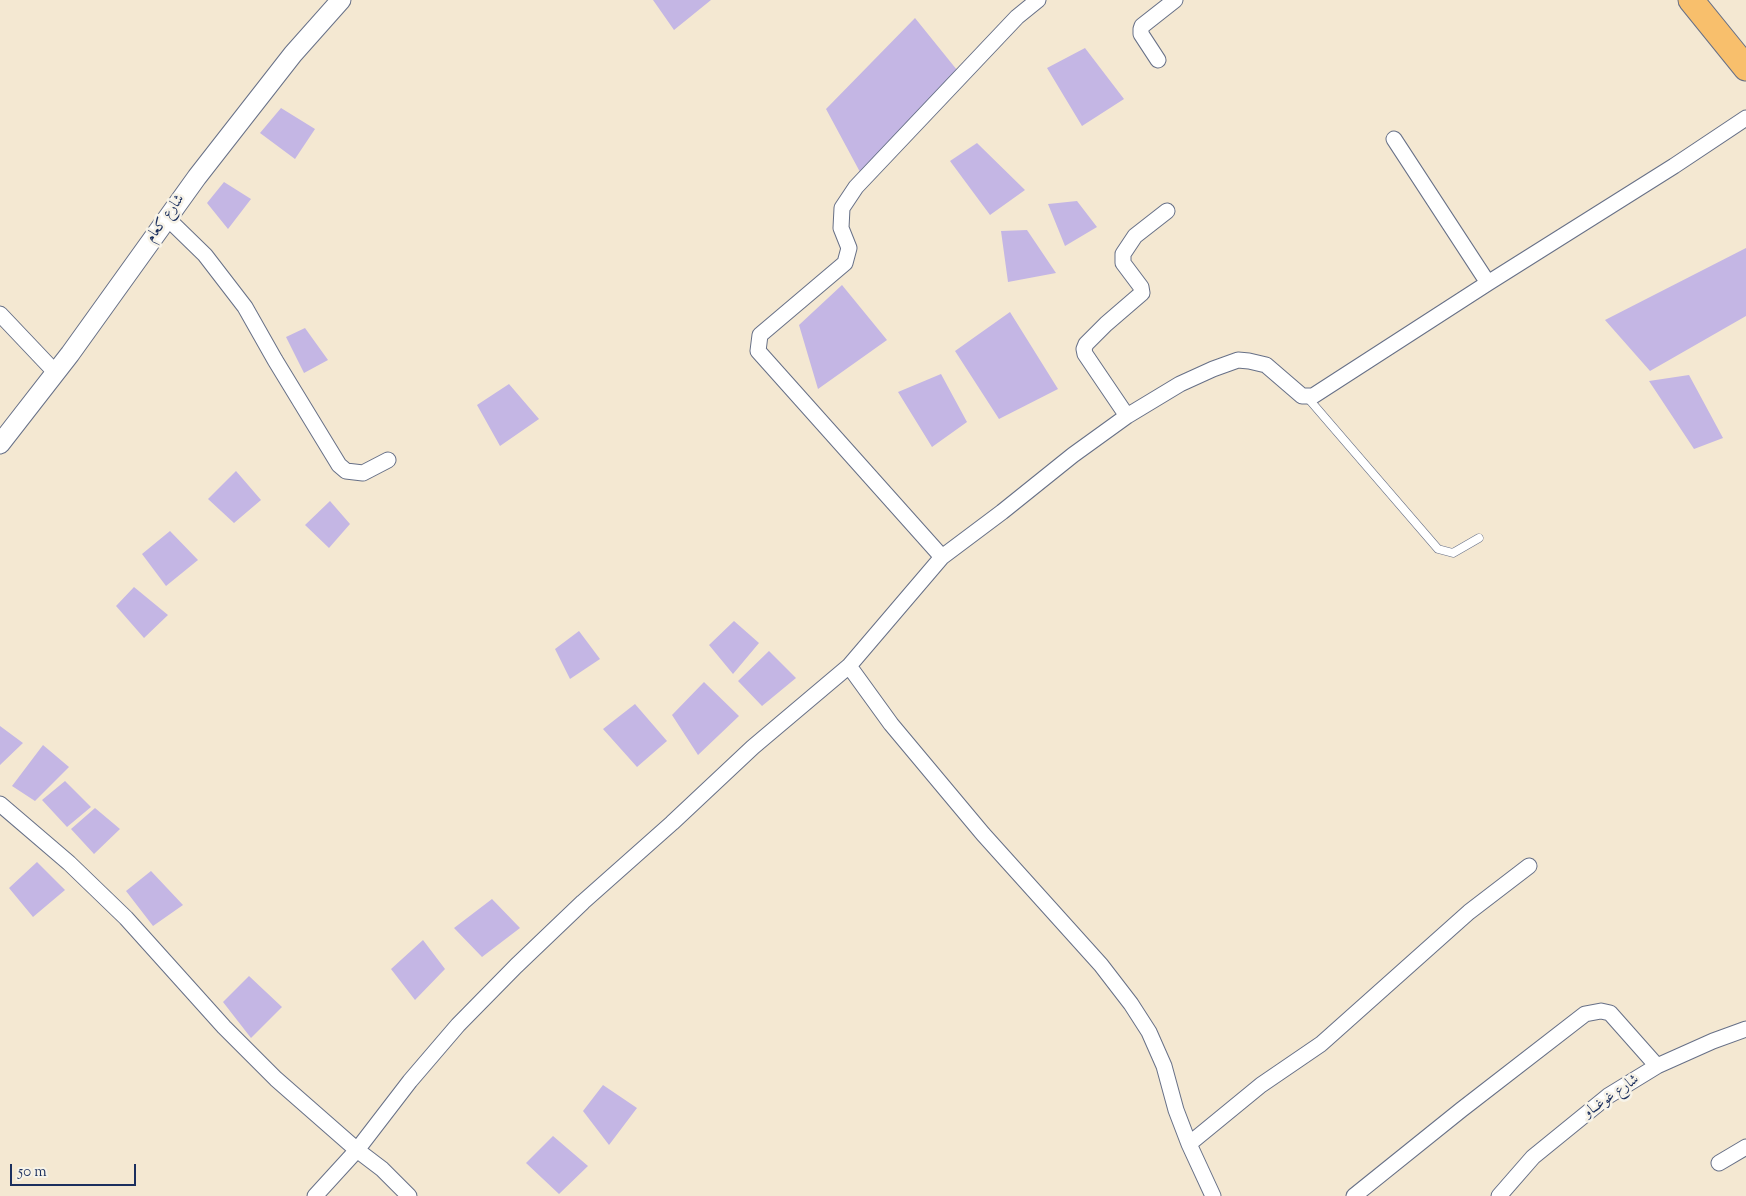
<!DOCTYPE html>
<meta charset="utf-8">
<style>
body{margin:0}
#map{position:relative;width:1746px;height:1196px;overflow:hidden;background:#f4e8d2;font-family:"Sorts Mill Goudy",serif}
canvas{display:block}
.scale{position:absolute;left:10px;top:1164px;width:126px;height:22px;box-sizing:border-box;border:2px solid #1b2f5e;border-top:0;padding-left:6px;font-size:15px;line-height:18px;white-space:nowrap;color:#1b2f5e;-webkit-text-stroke:4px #f7f3e8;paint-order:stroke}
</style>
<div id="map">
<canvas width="1746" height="1196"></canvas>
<div class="scale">50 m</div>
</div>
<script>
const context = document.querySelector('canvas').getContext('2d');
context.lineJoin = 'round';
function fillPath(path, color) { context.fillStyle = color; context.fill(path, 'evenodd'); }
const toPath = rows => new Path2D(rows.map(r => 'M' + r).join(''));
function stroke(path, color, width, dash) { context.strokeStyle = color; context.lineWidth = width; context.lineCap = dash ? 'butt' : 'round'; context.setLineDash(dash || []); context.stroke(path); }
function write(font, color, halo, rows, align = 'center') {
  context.font = font + ' "Sorts Mill Goudy",Amiri,serif'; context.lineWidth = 5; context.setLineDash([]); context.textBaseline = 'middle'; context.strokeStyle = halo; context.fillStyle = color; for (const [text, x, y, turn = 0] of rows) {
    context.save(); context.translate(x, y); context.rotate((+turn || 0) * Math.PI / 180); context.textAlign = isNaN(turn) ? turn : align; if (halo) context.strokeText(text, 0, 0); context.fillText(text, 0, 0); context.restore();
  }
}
fillPath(toPath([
 [653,0,711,0,674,30],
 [915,18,957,70,860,172,826,109],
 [1085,48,1124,99,1082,126,1047,68],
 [281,108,315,129,295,159,260,133],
 [977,143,1025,190,990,215,950,161],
 [224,182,251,199,228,229,207,203],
 [1077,201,1097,227,1065,246,1048,204],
 [1027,230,1056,273,1008,282,1001,231],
 [1746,248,1746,316,1650,371,1605,320],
 [842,285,887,340,818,389,799,325],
 [1010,312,1058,389,999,419,955,351],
 [305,328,328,360,304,373,286,337],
 [941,374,967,422,932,447,898,392],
 [1689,375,1723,438,1694,449,1649,381],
 [509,384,539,419,500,446,477,405],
 [236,471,261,500,234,523,208,499],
 [330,501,350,524,329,548,305,525],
 [170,531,198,560,166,586,142,554],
 [134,587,168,615,144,638,116,606],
 [734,621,759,643,733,674,709,645],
 [579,631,600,659,570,679,555,649],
 [769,651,796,678,762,706,738,681],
 [704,682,739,716,698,755,672,715],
 [635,704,667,741,637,767,603,729],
 [0,726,23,743,0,765],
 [43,745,69,767,35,801,12,786],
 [65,781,91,807,67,827,42,800],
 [95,808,120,829,94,854,71,829],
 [37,862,65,890,33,917,9,888],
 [151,871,183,905,153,926,126,891],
 [492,899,520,928,482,957,454,928],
 [423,940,445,969,415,1000,391,969],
 [249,976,282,1007,251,1038,223,1002],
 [603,1085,637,1108,609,1145,583,1111],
 [553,1136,588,1166,559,1194,526,1163]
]), '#c4b6e4');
const service = toPath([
 [1307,397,1438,549,1453,553,1479,538]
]);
const minor = toPath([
 [1158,60,1141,34,1141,29,1142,26,1175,0],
 [1394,139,1488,283],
 [167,218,205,255,245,307,275,360,339,465,346,471,363,473,388,460],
 [0,314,55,372],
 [1127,416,1085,354,1084,349,1086,344,1106,324,1142,293,1141,287,1123,263,1123,254,1135,236,1167,211],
 [942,557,758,351,760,335,845,263,849,248,841,228,842,208,856,187,1017,17,1038,0],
 [849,666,891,724,983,834,1101,965,1131,1004,1149,1032,1164,1066,1176,1110,1189,1144,1213,1196],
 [0,804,69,863,126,918,224,1027,276,1079,357,1150,382,1169,409,1196],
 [1189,1144,1261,1085,1321,1044,1469,912,1529,866],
 [1719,1163,1746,1147],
 [315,1196,357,1150,410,1081,458,1025,516,966,583,902,672,823,753,747,849,666,942,557,1002,512,1073,455,1127,416,1180,384,1213,369,1238,360,1249,361,1266,365,1302,396,1313,396,1488,283,1674,166,1746,118],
 [1354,1196,1461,1110,1585,1014,1601,1011,1610,1013,1657,1066],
 [1499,1196,1533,1157,1608,1096,1657,1066,1713,1041,1746,1029]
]);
const tertiary = toPath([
 [0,444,70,354,197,177,293,54,341,0]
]);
const primary = toPath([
 [1691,0,1746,68]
]);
stroke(service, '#677087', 9);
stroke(minor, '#677087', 17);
stroke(tertiary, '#677087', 21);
stroke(primary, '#677087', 27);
stroke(service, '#fff', 8);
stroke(minor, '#fff', 15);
stroke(tertiary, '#fff', 19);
stroke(primary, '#f8bf6c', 25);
write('15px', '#1b2f5e', '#f7f3e8', [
 ["شارع كعام",166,219,-54],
 ["شارع غوغــاو",1612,1097,-35]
]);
</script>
